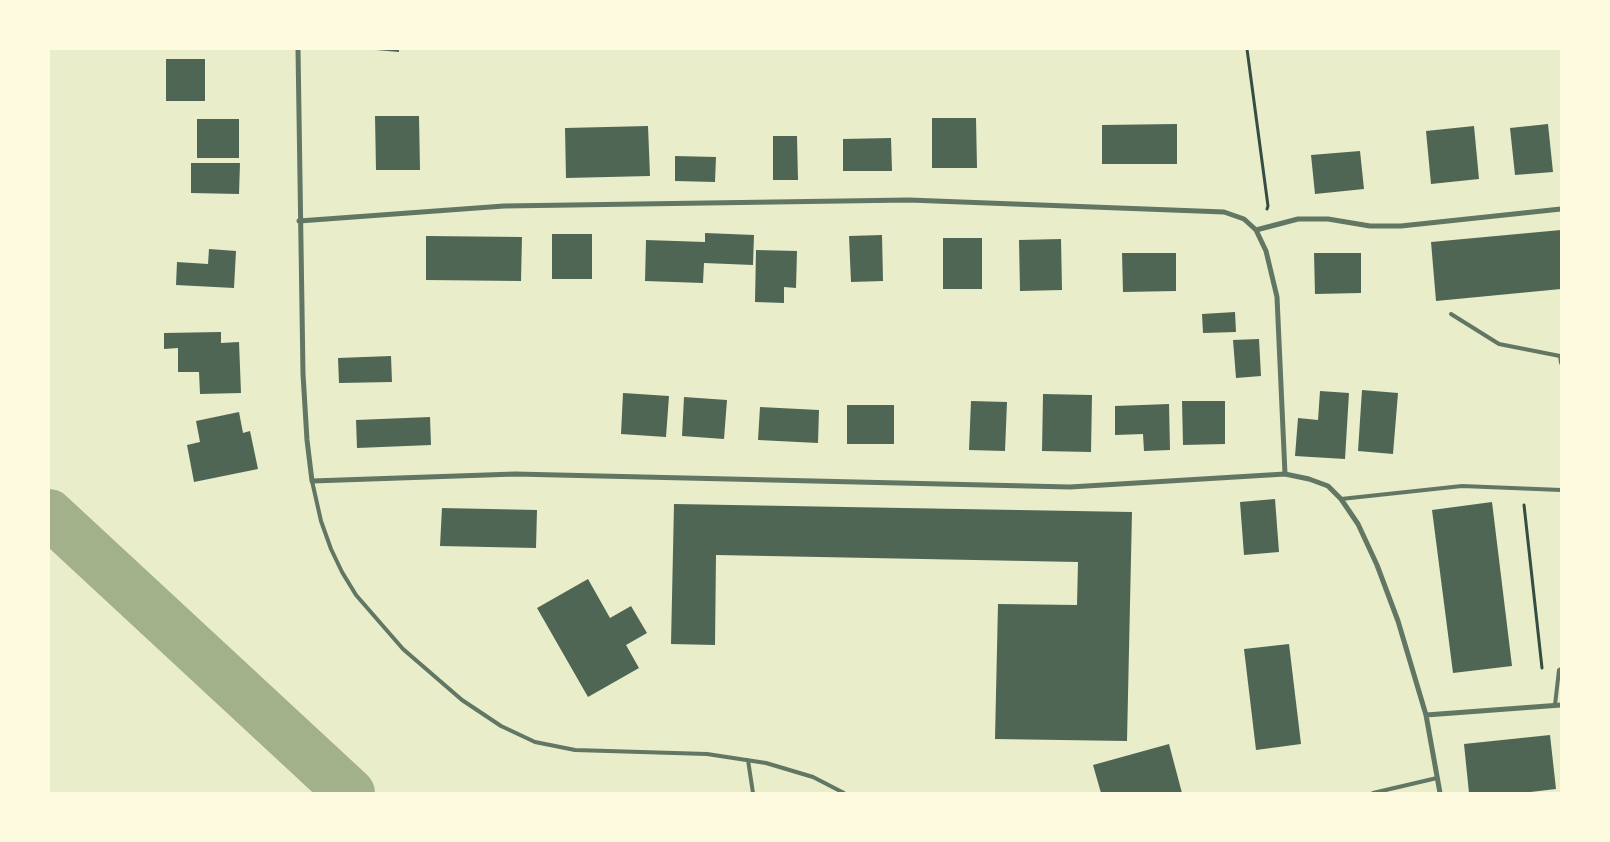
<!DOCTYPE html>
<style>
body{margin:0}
#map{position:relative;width:1610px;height:842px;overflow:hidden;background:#e9edc9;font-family:"Alegreya Sans",sans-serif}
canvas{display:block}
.frame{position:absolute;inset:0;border:50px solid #fefae0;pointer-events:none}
</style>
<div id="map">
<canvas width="1610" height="842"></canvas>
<div class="frame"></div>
</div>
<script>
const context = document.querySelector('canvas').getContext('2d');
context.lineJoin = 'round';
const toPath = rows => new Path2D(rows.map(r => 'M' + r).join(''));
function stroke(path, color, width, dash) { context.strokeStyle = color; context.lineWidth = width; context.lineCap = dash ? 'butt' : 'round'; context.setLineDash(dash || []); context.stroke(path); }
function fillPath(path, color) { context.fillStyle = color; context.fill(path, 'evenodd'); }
stroke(toPath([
 [49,514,350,793]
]), '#a3b18a', 50);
fillPath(toPath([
 [376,49,399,49,399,52,376,50],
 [166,59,205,59,205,101,166,101],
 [375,116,419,116,420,170,376,170],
 [932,118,976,118,977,168,932,168],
 [197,119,239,119,239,158,197,158],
 [1177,124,1177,164,1102,164,1102,125],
 [1548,124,1553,172,1515,175,1510,128],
 [648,126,650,176,566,178,565,128],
 [1474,126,1479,179,1431,184,1426,131],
 [773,136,797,136,798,180,773,180],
 [891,138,892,171,843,171,843,139],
 [1360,151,1364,189,1315,194,1311,155],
 [675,156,716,157,715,182,675,181],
 [191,163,240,163,239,194,191,193],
 [1561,230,1561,289,1436,301,1431,242],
 [705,233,754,235,753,265,704,263,703,283,645,281,646,240,705,242],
 [552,234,592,234,592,279,552,279],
 [882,235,883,281,851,282,849,236],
 [426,236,522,237,521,281,426,280],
 [943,238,982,238,982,289,943,289],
 [1061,239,1062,290,1020,291,1019,240],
 [209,249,236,251,234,288,176,285,177,262,208,264],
 [756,250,797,251,796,288,784,287,784,303,755,302],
 [1122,253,1176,253,1176,291,1123,292],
 [1314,253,1361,253,1361,293,1315,294],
 [1235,312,1236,332,1203,333,1202,314],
 [221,332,221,343,239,342,241,393,200,394,199,372,178,372,178,348,164,349,164,333],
 [1259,339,1261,376,1236,378,1233,340],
 [391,356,392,382,339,383,338,358],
 [1362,390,1398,393,1393,454,1358,451],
 [1320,391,1349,393,1345,459,1295,456,1298,418,1318,420],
 [623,393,669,396,666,437,621,434],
 [1043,394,1092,395,1091,452,1042,451],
 [684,397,727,400,724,439,682,436],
 [971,401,1007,402,1005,451,969,450],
 [1182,401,1225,401,1225,444,1183,445],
 [1169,404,1170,450,1144,451,1143,434,1115,435,1115,406],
 [847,405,894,405,894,444,847,444],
 [760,407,819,410,818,443,758,440],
 [239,412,243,433,250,431,258,469,194,482,187,445,200,442,196,421],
 [430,417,431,445,357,448,356,420],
 [1275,499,1279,552,1244,555,1240,502],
 [1492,502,1512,666,1453,673,1432,510],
 [674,504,1132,512,1127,741,995,739,998,604,1077,605,1078,562,716,555,715,645,671,644],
 [442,508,537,510,536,548,440,546],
 [588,579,610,618,631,606,647,633,626,645,639,668,588,697,537,608],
 [1289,644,1301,744,1256,750,1244,649],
 [1550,735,1556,789,1522,793,1469,793,1464,744],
 [1169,744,1182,793,1101,793,1093,765]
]), '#4f6655');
stroke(toPath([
 [1247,49,1268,206,1267,209],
 [1524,505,1542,668]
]), '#344e41', 3);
stroke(toPath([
 [1451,314,1499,344,1560,356,1561,363],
 [312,481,321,521,331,549,342,572,356,595,403,649,462,700,501,726,535,742,575,750,707,754,766,763,813,777,844,793],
 [1341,499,1462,486,1561,490],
 [1555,705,1559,670,1561,669],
 [748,760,753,793],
 [1373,793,1437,778]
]), '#617663', 4);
stroke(toPath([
 [298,49,303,374,307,440,312,481,515,474,1070,487,1285,474,1309,479,1328,486,1341,499,1358,524,1377,565,1398,621,1426,715,1440,793],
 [299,221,504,206,909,200,1224,212,1244,219,1256,230,1266,251,1277,297,1285,474],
 [1256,230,1298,219,1328,219,1370,226,1401,226,1561,209],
 [1426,715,1561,705]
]), '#617663', 5);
</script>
